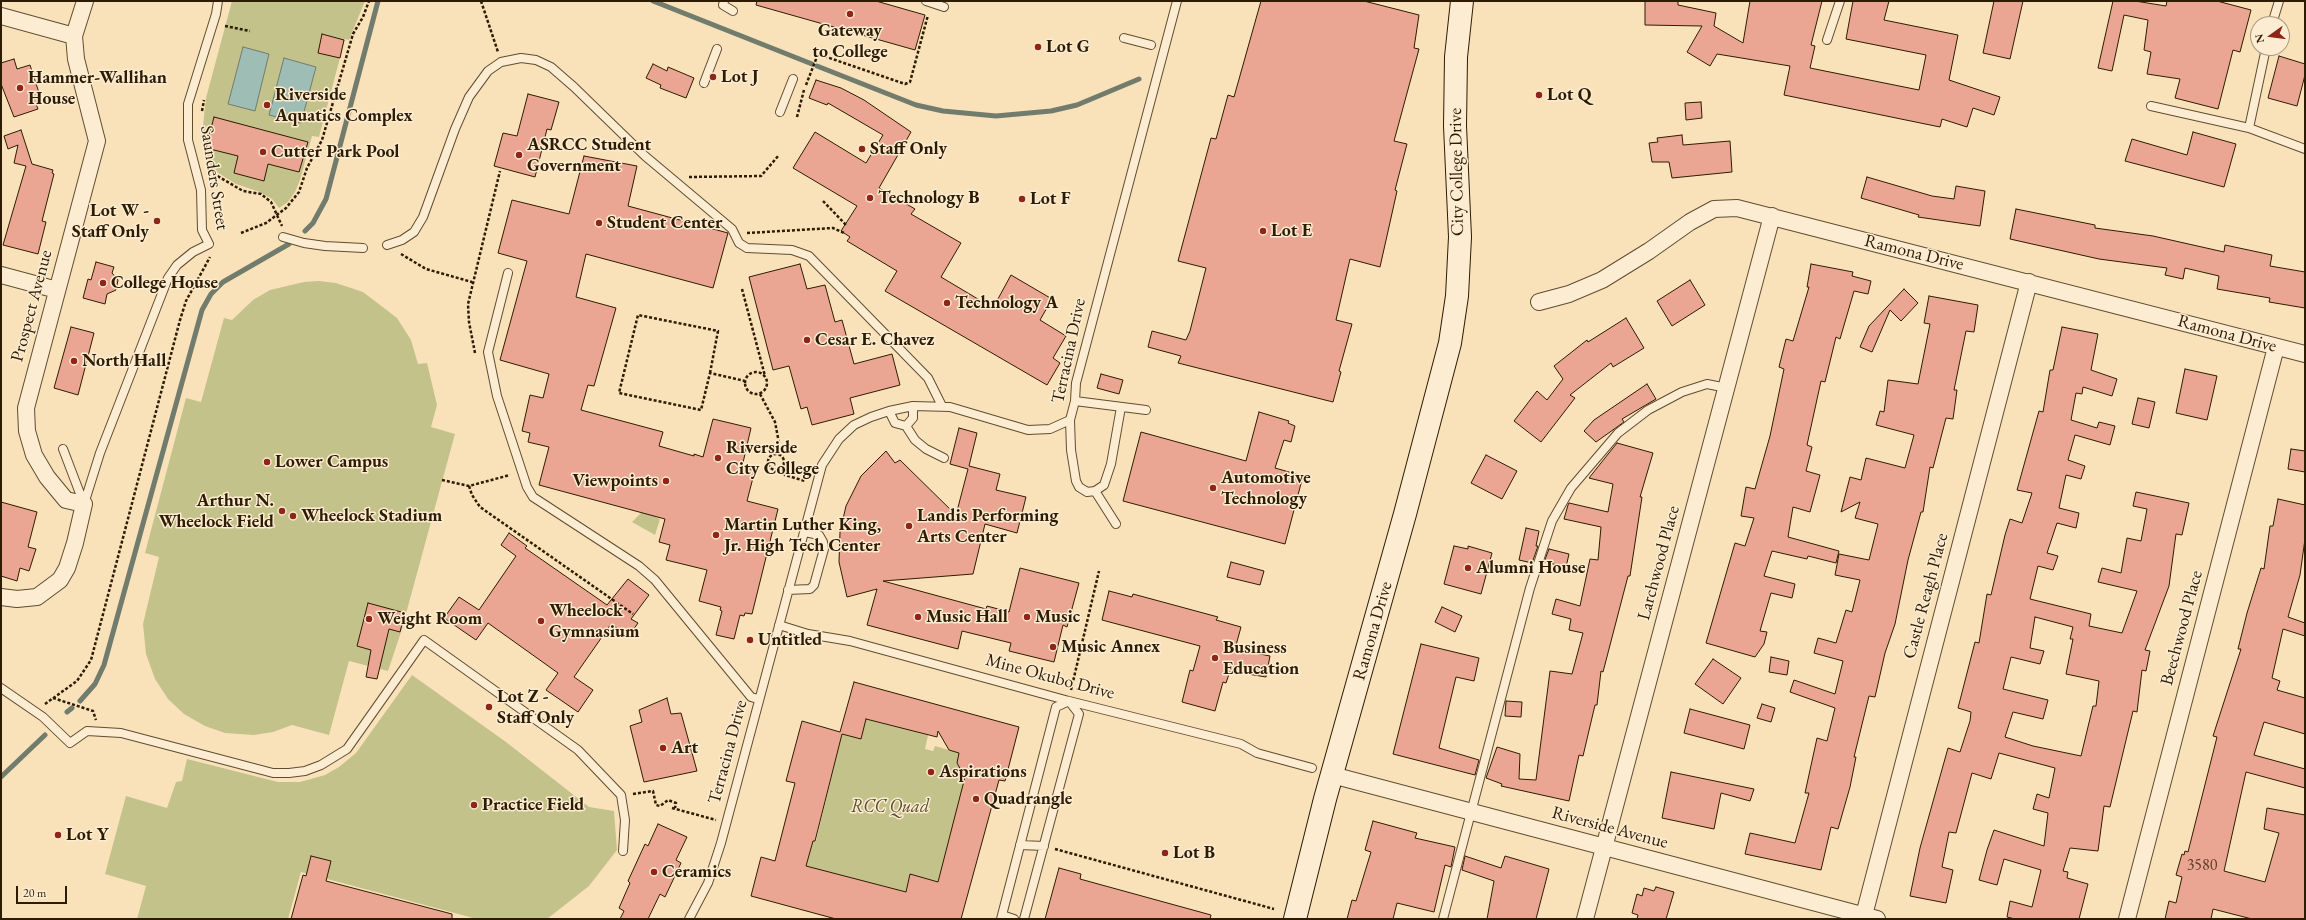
<!DOCTYPE html>
<style>
body{margin:0}
#map{position:relative;width:2306px;height:920px;overflow:hidden;background:#f9e2b9;font-family:"EB Garamond",serif}
canvas{display:block}
.frame{position:absolute;inset:0;border:2px solid #2d1b02;pointer-events:none}
.north{position:absolute;left:2250px;top:16px;width:40px;height:40px;box-sizing:border-box;background:#fbecd2;border:1px solid #a9987f;border-radius:50%;rotate:256deg;font-size:11px;font-weight:700;line-height:16px;text-align:center;color:#2d1b02}
.north::after{content:'';display:block;margin:auto;width:14px;height:18px;background:#8f2418;clip-path:polygon(50% 0,100% 100%,50% 72%,0 100%)}
.scale{position:absolute;left:16px;top:886px;width:51px;height:18px;box-sizing:border-box;border:2px solid #2d1b02;border-top:0;padding-left:5px;font-size:12px;line-height:14px;white-space:nowrap;color:#2d1b02;-webkit-text-stroke:3px #fbecd2;paint-order:stroke}
</style>
<div id="map">
<canvas width="2306" height="920"></canvas>
<div class="frame"></div>
<div class="north">N</div>
<div class="scale">20 m</div>
</div>
<script>
const context = document.querySelector('canvas').getContext('2d');
context.lineJoin = 'round';
function fillPath(path, color) { context.fillStyle = color; context.fill(path, 'evenodd'); }
const toPath = rows => new Path2D(rows.map(r => 'M' + r).join(''));
function stroke(path, color, width, dash) { context.strokeStyle = color; context.lineWidth = width; context.lineCap = dash ? 'butt' : 'round'; context.setLineDash(dash || []); context.stroke(path); }
function write(font, color, halo, rows, align = 'center') {
  context.font = font + ' "EB Garamond",serif'; context.lineWidth = 3; context.setLineDash([]); context.textBaseline = 'middle'; context.strokeStyle = halo; context.fillStyle = color; for (const [text, x, y, turn = 0] of rows) {
    context.save(); context.translate(x, y); context.rotate((+turn || 0) * Math.PI / 180); context.textAlign = isNaN(turn) ? turn : align; if (halo) context.strokeText(text, 0, 0); context.fillText(text, 0, 0); context.restore();
  }
}
fillPath(toPath([
 [232,1,365,1,349,40,345,39,319,137,312,136,300,180,295,192,288,202,279,208,272,199,260,192,236,184,212,169,205,150,203,126,206,98],
 [319,281,336,283,363,292,397,318,411,340,418,364,427,363,437,405,431,427,455,434,401,632,388,671,349,661,329,735,292,725,273,732,254,735,225,733,205,726,184,714,168,699,155,679,146,654,143,624,159,557,145,553,186,398,201,402,224,318,232,320,253,300,270,290,304,282],
 [643,511,660,519,655,535,632,522],
 [412,675,506,742,589,807,614,811,617,850,589,886,547,919,477,919,301,872,288,919,137,919,146,886,105,874,126,796,167,808,176,782,182,781,187,759,278,782,300,782,325,775,339,767,356,753],
 [866,719,928,735,925,749,933,751,935,746,959,753,957,763,962,772,966,773,938,882,910,875,906,892,806,866,813,841,816,841,842,734]
]), '#c4c28b');
const water = toPath([
 [243,47,269,54,255,111,228,104,243,47],
 [284,58,316,67,301,123,269,115,284,58]
]);
fillPath(water, '#9ebdb4');
stroke(water, '#717c6d', 1);
stroke(toPath([
 [653,1,812,64],
 [817,66,916,105,943,111,996,116,1051,111,1077,105,1139,79],
 [305,231,313,223,326,199,378,1],
 [80,701,95,684,104,665,202,310,211,294,223,282,289,244],
 [67,712,72,708],
 [1,777,45,735]
]), '#717c6d', 5);
const building = toPath([
 [757,1,876,1,925,15,915,50,756,5,757,1],
 [1261,1,1364,1,1419,15,1414,48,1419,49,1394,141,1407,144,1395,190,1397,191,1380,267,1350,259,1336,320,1352,324,1339,371,1341,372,1333,402,1178,363,1181,356,1148,347,1152,331,1186,340,1190,331,1206,268,1178,261,1211,138,1216,139,1228,95,1234,97,1261,1],
 [1645,1,1678,1,1678,5,1716,13,1714,26,1743,43,1750,1,1822,1,1811,45,1815,46,1810,68,1919,90,1926,55,1846,39,1853,1,1889,1,1884,20,1958,35,1949,80,2000,97,1994,115,1973,108,1967,127,1942,119,1940,127,1784,95,1790,66,1717,54,1710,66,1687,52,1702,26,1645,25,1645,1],
 [1994,1,2023,1,2010,59,1983,53,1994,1],
 [2113,1,2135,1,2166,6,2167,1,2217,1,2251,10,2240,52,2233,50,2218,109,2175,98,2180,79,2147,74,2151,52,2144,50,2148,20,2124,15,2112,71,2098,68,2113,1],
 [322,34,344,40,340,58,318,53,322,34],
 [2279,56,2305,64,2305,75,2297,106,2268,98,2279,56],
 [14,59,17,69,30,65,42,102,36,104,38,109,14,117,1,84,1,63,14,59],
 [653,64,667,71,668,67,694,78,686,98,660,88,661,85,646,78,653,64],
 [816,80,841,88,864,100,911,132,879,188,915,209,911,214,961,243,941,277,993,308,1011,275,1052,299,1040,320,1066,336,1053,358,1060,363,1047,385,885,291,897,271,847,241,850,237,841,231,857,206,793,168,815,132,866,163,883,135,828,103,827,105,809,98,816,80],
 [528,94,559,102,551,130,547,129,535,177,494,166,503,133,517,136,528,94],
 [1701,102,1702,118,1686,120,1685,103,1701,102],
 [214,117,308,142,299,172,268,164,264,181,234,173,238,156,206,148,214,117],
 [21,130,32,164,53,170,52,173,54,174,42,221,46,222,38,254,3,245,26,166,14,163,18,145,8,149,4,136,21,130],
 [2193,132,2236,144,2224,187,2125,161,2132,139,2187,155,2193,132],
 [1682,135,1683,145,1730,141,1732,172,1672,178,1669,162,1652,162,1649,143,1658,142,1657,138,1682,135],
 [584,156,637,166,628,206,728,233,713,288,586,254,576,297,616,308,594,386,588,385,581,410,663,432,659,446,694,456,694,454,703,457,713,419,751,428,742,467,755,470,747,501,778,509,752,614,745,613,744,616,740,615,734,639,716,635,722,611,720,610,721,607,699,601,707,570,666,560,670,545,659,542,665,519,539,485,549,447,528,442,530,433,522,431,530,395,543,398,549,374,500,360,527,261,498,253,512,200,569,214,584,156],
 [1867,177,1932,196,1954,199,1956,186,1985,191,1980,226,1918,217,1919,215,1861,198,1867,177],
 [2016,209,2095,225,2095,228,2153,236,2224,252,2225,245,2272,255,2270,266,2305,272,2305,308,2269,302,2270,298,2217,289,2219,276,2185,268,2183,279,2165,275,2167,268,2099,259,2010,239,2016,209],
 [96,262,114,267,112,273,118,280,116,290,107,294,105,304,83,298,88,279,91,280,96,262],
 [800,264,807,289,825,285,835,322,842,320,854,364,892,354,900,385,850,398,854,414,812,425,807,407,801,409,789,366,773,370,749,277,800,264],
 [1811,264,1853,272,1852,276,1871,281,1868,294,1854,291,1840,339,1836,337,1825,382,1821,381,1807,445,1812,447,1806,471,1820,475,1810,512,1793,507,1788,537,1839,551,1836,563,1808,556,1807,559,1772,551,1764,576,1795,584,1792,598,1771,593,1760,631,1767,632,1764,644,1755,657,1706,643,1735,543,1745,546,1754,518,1741,516,1746,487,1755,489,1770,436,1784,369,1779,367,1786,339,1793,341,1809,287,1807,287,1811,264],
 [1690,280,1705,305,1672,326,1657,301,1690,280],
 [1904,289,1918,303,1901,321,1890,310,1872,352,1860,347,1869,326,1904,289],
 [1929,296,1978,305,1974,332,1966,331,1954,390,1957,390,1953,419,1946,418,1933,468,1930,467,1923,512,1921,512,1908,560,1895,624,1885,653,1875,697,1869,696,1854,757,1856,757,1850,787,1838,829,1831,827,1821,870,1745,854,1750,833,1795,843,1809,793,1805,793,1817,738,1827,741,1835,708,1790,692,1794,680,1835,694,1843,661,1814,653,1818,638,1836,643,1846,610,1852,612,1860,580,1835,575,1839,554,1869,560,1878,524,1855,518,1860,502,1841,512,1850,477,1861,480,1866,458,1905,468,1914,435,1876,425,1880,411,1884,412,1888,380,1918,384,1930,324,1924,323,1929,296],
 [1626,318,1644,348,1613,367,1611,363,1570,395,1575,398,1541,442,1514,421,1537,391,1547,400,1563,379,1554,366,1587,340,1588,342,1626,318],
 [71,327,94,333,78,395,54,388,71,327],
 [2062,327,2098,334,2091,370,2117,379,2112,396,2083,387,2082,394,2076,393,2071,420,2097,428,2099,422,2115,426,2110,445,2075,435,2068,460,2085,466,2081,479,2066,475,2059,508,2079,513,2076,528,2057,523,2047,553,2058,556,2053,570,2038,566,2030,599,2091,614,2089,626,2122,633,2137,591,2098,582,2102,568,2121,573,2127,538,2141,541,2147,509,2133,506,2136,492,2189,503,2182,535,2176,534,2169,586,2145,650,2150,651,2146,671,2142,670,2137,712,2133,711,2110,807,2104,806,2098,851,2070,848,2063,871,2068,872,2067,878,2088,884,2079,919,2015,919,2007,917,2010,901,2032,907,2041,870,2004,859,1997,885,1979,880,1987,850,1994,830,2044,846,2048,813,2033,809,2037,794,2049,798,2055,768,1999,753,1991,779,1972,773,1956,833,1949,832,1942,867,1953,870,1946,903,1910,896,1920,848,1948,748,1960,752,1970,721,1971,712,1958,708,1975,642,1979,643,1987,594,1991,595,2005,535,2010,519,2022,523,2032,493,2017,490,2039,411,2043,412,2050,370,2053,370,2062,327],
 [2035,617,2073,627,2070,639,2073,639,2066,674,2099,681,2096,706,2093,706,2081,756,2033,746,2005,737,2013,712,2043,719,2048,700,2003,689,2011,657,2040,664,2044,651,2030,648,2035,617],
 [2185,369,2217,376,2207,420,2176,413,2185,369],
 [1101,374,1123,380,1119,394,1097,388,1101,374],
 [1647,384,1656,399,1622,419,1624,422,1596,442,1584,431,1594,420,1647,384],
 [2138,398,2155,402,2149,428,2132,424,2138,398],
 [1259,412,1289,421,1288,423,1295,426,1291,442,1284,440,1275,468,1303,476,1285,544,1123,501,1141,432,1246,461,1259,412],
 [959,428,977,433,969,466,1000,474,996,490,1026,497,1017,533,985,524,973,574,883,581,986,609,987,606,1009,612,1020,568,1079,583,1067,627,1063,625,1054,662,1009,651,1011,643,962,631,958,649,867,625,877,589,847,597,839,562,840,532,846,506,861,476,886,451,895,463,900,460,956,515,968,469,950,464,959,428],
 [1617,443,1653,453,1640,497,1642,497,1630,576,1628,576,1603,672,1601,671,1597,705,1595,705,1583,756,1579,755,1569,801,1501,786,1502,784,1486,778,1497,747,1520,754,1519,779,1536,780,1550,671,1572,674,1583,633,1569,630,1571,619,1552,614,1556,599,1580,606,1590,559,1598,560,1601,527,1564,519,1568,505,1569,503,1608,512,1613,484,1589,478,1617,443],
 [2291,449,2305,451,2305,472,2288,469,2291,449],
 [1486,455,1517,471,1502,499,1471,483,1486,455],
 [2278,499,2305,505,2305,539,2300,575,2288,617,2305,623,2305,636,2283,629,2272,678,2280,681,2277,690,2305,698,2305,734,2264,722,2254,755,2305,769,2305,788,2246,772,2224,871,2265,882,2279,833,2264,829,2267,808,2305,815,2305,919,2252,919,2213,909,2211,919,2165,919,2169,901,2176,903,2182,877,2176,875,2182,854,2184,855,2185,851,2188,852,2217,737,2213,736,2241,649,2238,649,2247,613,2261,568,2264,569,2270,526,2273,526,2278,499],
 [1,502,37,512,28,547,36,549,29,571,20,568,17,581,1,576,1,502],
 [1526,528,1539,531,1536,546,1538,546,1532,563,1519,560,1526,528],
 [509,533,527,546,525,548,607,605,628,579,649,595,631,619,638,623,629,636,611,624,574,677,593,690,578,712,546,690,558,673,488,623,476,640,444,618,459,597,479,610,516,556,501,545,509,533],
 [1454,546,1468,549,1468,546,1492,553,1481,594,1444,584,1454,546],
 [1549,549,1569,554,1566,567,1544,562,1549,549],
 [1231,562,1264,571,1260,585,1227,577,1231,562],
 [1109,591,1132,597,1133,594,1218,617,1216,620,1241,627,1235,649,1270,656,1266,677,1230,671,1226,683,1223,682,1215,711,1182,702,1190,670,1193,671,1200,646,1102,620,1109,591],
 [368,603,405,613,400,632,389,629,377,679,366,677,371,650,357,646,368,603],
 [1442,607,1462,616,1455,632,1435,622,1442,607],
 [1421,644,1479,658,1474,681,1456,677,1439,748,1479,760,1475,775,1393,754,1421,644],
 [1771,657,1789,661,1787,675,1769,672,1771,657],
 [1713,659,1741,678,1723,704,1695,684,1713,659],
 [854,682,1019,727,1005,781,999,780,961,919,836,919,751,896,761,857,775,861,795,783,786,781,802,721,840,732,854,682],
 [866,719,937,737,938,731,949,750,959,753,957,763,965,777,938,882,910,874,906,892,806,866,813,841,815,841,842,734,861,739,866,719],
 [667,698,671,714,681,713,697,771,644,782,630,726,642,722,639,710,667,698],
 [1506,701,1522,702,1521,717,1505,716,1506,701],
 [1762,704,1775,708,1771,722,1757,718,1762,704],
 [1690,709,1750,725,1744,749,1684,733,1690,709],
 [1671,772,1715,781,1754,789,1750,801,1721,793,1714,829,1662,818,1671,772],
 [1373,821,1417,833,1415,838,1455,847,1451,867,1445,865,1434,912,1397,903,1393,919,1347,919,1352,900,1356,901,1371,852,1365,850,1373,821],
 [658,824,687,837,676,860,681,863,665,897,660,894,648,919,620,919,624,911,619,908,630,883,628,881,645,844,648,846,658,824],
 [311,856,331,861,326,881,452,914,452,919,291,919,303,875,306,876,311,856],
 [1465,856,1501,868,1505,856,1549,869,1536,919,1487,919,1494,881,1462,870,1465,856],
 [1059,868,1081,874,1080,879,1211,915,1210,919,1045,919,1059,868],
 [1656,887,1674,892,1666,919,1637,919,1638,915,1632,913,1637,894,1642,896,1644,888,1654,891,1656,887]
]);
fillPath(building, '#eba693');
stroke(building, '#2d1b02', 1);
const lane = toPath([
 [724,1,723,5,733,11],
 [926,1,944,7],
 [2272,24,2279,1],
 [1124,38,1151,45],
 [1827,40,1840,1],
 [2266,48,2249,128,2305,149],
 [704,83,717,49],
 [2151,106,2249,128],
 [780,112,793,79],
 [283,237,304,243,325,246,363,248],
 [387,245,402,240,414,232,423,217,455,129,469,97,488,71,501,62,521,58,536,60,551,67,574,87,645,156,732,229,739,243,747,248,792,250,809,256,928,378,942,406],
 [508,273,488,352,497,396,527,487,533,497,639,566,655,580,751,697,758,699],
 [1075,401,1146,410],
 [889,411,895,423,906,426,915,440,926,449,944,458],
 [906,426,913,418,913,406],
 [63,449,84,504],
 [1095,491,1087,492,1079,487,1076,481,1071,450,1070,420,1075,401,1076,383,1177,1],
 [84,504,100,453,168,278,177,265,193,252,209,244,202,230,201,190,188,140,188,104,216,14,218,1],
 [1116,524,1095,491,1104,485,1111,464,1121,407],
 [788,590,810,589,814,585,824,549,823,542,819,535,805,532],
 [779,625,808,634,850,641,1069,701,1241,744,1257,753,1312,768],
 [1,688,43,717,70,743,87,731,121,733,273,773,289,773,305,771,321,765,347,749,424,640,578,750,621,795,625,820,623,851],
 [1020,845,1044,846],
 [1002,915,1014,919],
 [689,919,708,883,721,843,822,465,839,439,854,425,871,417,889,411,913,406,950,407,1028,430,1050,429,1070,420],
 [1001,919,1056,707,1069,701],
 [1024,919,1079,714,1069,701],
 [1443,919,1530,588,1552,521,1571,488,1618,433,1648,410,1682,392,1707,384,1727,388]
]);
const street = toPath([
 [1,16,74,36],
 [1,275,57,290],
 [1539,302,1569,294,1602,280,1649,251,1690,222,1714,209,1737,208,2305,354],
 [1,597,17,599,37,597,60,580,67,568,75,543,84,504,66,500,47,477,34,455,27,431,26,408,97,141,76,59,74,36,85,1],
 [1332,775,1877,919],
 [1585,919,1772,216],
 [1863,919,2029,282],
 [2127,919,2276,347]
]);
const secondary = toPath([
 [1295,919,1325,799,1405,514,1450,343,1457,296,1460,237,1455,126,1456,57,1462,1]
]);
stroke(lane, '#604d30', 10);
stroke(street, '#604d30', 18);
stroke(secondary, '#2d1b02', 24);
stroke(toPath([
 [481,1,498,52],
 [225,26,250,31],
 [806,85,818,54,905,84,910,82,928,15],
 [202,111,204,100],
 [797,117,804,90],
 [209,171,243,191,261,194,271,202,282,226],
 [689,177,761,176,779,155],
 [823,201,847,226],
 [241,233,266,223,286,208,299,192,307,168,322,140,353,34,363,17,369,1],
 [747,233,833,228,844,233],
 [401,254,426,269,472,282],
 [742,289,765,376],
 [475,353,469,322,468,304,500,171],
 '745 383a11 11 0 1 1 22 0a11 11 0 1 1-22 0Z',
 [710,373,718,331,638,315,619,393,701,410,710,373,745,381],
 [760,394,775,422,779,443,777,454],
 '768 462a8 8 0 1 1 16 0a8 8 0 1 1-16 0Z',
 [780,469,785,475,805,481],
 [442,480,469,486,510,475],
 [469,486,472,495,480,507,633,614],
 [1071,690,1099,571],
 [53,698,93,711,96,720],
 [45,704,77,681,91,660,180,320,186,301,210,257],
 [633,794,653,791,656,805,660,806,668,800,676,803,675,808],
 [672,808,716,820],
 [1055,849,1274,909]
]), '#2d1b02', 2.5, [3, 2]);
stroke(lane, '#fbecd2', 8);
stroke(street, '#fbecd2', 16);
stroke(secondary, '#fbecd2', 22);
for (const [x, y, r, color] of [
 [850,14,4,"#8f2418"],
 [1038,47,4,"#8f2418"],
 [713,77,4,"#8f2418"],
 [20,88,4,"#8f2418"],
 [1539,95,4,"#8f2418"],
 [267,105,4,"#8f2418"],
 [862,149,4,"#8f2418"],
 [263,152,4,"#8f2418"],
 [519,155,4,"#8f2418"],
 [870,198,4,"#8f2418"],
 [1022,199,4,"#8f2418"],
 [157,221,4,"#8f2418"],
 [599,223,4,"#8f2418"],
 [1263,231,4,"#8f2418"],
 [103,283,4,"#8f2418"],
 [947,303,4,"#8f2418"],
 [807,340,4,"#8f2418"],
 [74,361,4,"#8f2418"],
 [718,458,4,"#8f2418"],
 [267,462,4,"#8f2418"],
 [666,481,4,"#8f2418"],
 [1213,488,4,"#8f2418"],
 [282,511,4,"#8f2418"],
 [293,516,4,"#8f2418"],
 [909,526,4,"#8f2418"],
 [716,535,4,"#8f2418"],
 [1468,568,4,"#8f2418"],
 [918,617,4,"#8f2418"],
 [1027,617,4,"#8f2418"],
 [369,619,4,"#8f2418"],
 [541,621,4,"#8f2418"],
 [750,640,4,"#8f2418"],
 [1053,647,4,"#8f2418"],
 [1215,658,4,"#8f2418"],
 [489,707,4,"#8f2418"],
 [663,748,4,"#8f2418"],
 [931,772,4,"#8f2418"],
 [976,799,4,"#8f2418"],
 [474,805,4,"#8f2418"],
 [58,835,4,"#8f2418"],
 [1165,853,4,"#8f2418"],
 [654,872,4,"#8f2418"]
]) { const dot = new Path2D(); dot.arc(x, y, r, 0, 2 * Math.PI); context.fillStyle = color; context.fill(dot); stroke(dot, '#fbecd2', 1.5); }
write('16px', '#5c3e26', null, [
 ["3580",2202,866]
]);
write('bold 18px', '#2d1b02', '#fbecd2', [
 ["Gateway",850,31,"center"],
 ["to College",850,52,"center"],
 ["Lot G",1046,47],
 ["Lot J",721,77],
 ["Hammer-Wallihan",28,78],
 ["House",28,99],
 ["Riverside",275,95],
 ["Aquatics Complex",275,116],
 ["Lot Q",1547,95],
 ["ASRCC Student",527,145],
 ["Government",527,166],
 ["Staff Only",870,149],
 ["Cutter Park Pool",271,152],
 ["Technology B",878,198],
 ["Lot F",1030,199],
 ["Lot W -",149,211,"right"],
 ["Staff Only",149,232,"right"],
 ["Student Center",607,223],
 ["Lot E",1271,231],
 ["College House",111,283],
 ["Technology A",955,303],
 ["Cesar E. Chavez",815,340],
 ["North Hall",82,361],
 ["Riverside",726,448],
 ["City College",726,469],
 ["Lower Campus",275,462],
 ["Automotive",1221,478],
 ["Technology",1221,499],
 ["Viewpoints",658,481,"right"],
 ["Arthur N.",274,501,"right"],
 ["Wheelock Field",274,522,"right"],
 ["Wheelock Stadium",301,516],
 ["Landis Performing",917,516],
 ["Arts Center",917,537],
 ["Martin Luther King,",724,525],
 ["Jr. High Tech Center",724,546],
 ["Alumni House",1476,568],
 ["Wheelock",549,611],
 ["Gymnasium",549,632],
 ["Music Hall",926,617],
 ["Music",1035,617],
 ["Weight Room",377,619],
 ["Untitled",758,640],
 ["Music Annex",1061,647],
 ["Business",1223,648],
 ["Education",1223,669],
 ["Lot Z -",497,697],
 ["Staff Only",497,718],
 ["Art",671,748],
 ["Aspirations",939,772],
 ["Quadrangle",984,799],
 ["Practice Field",482,805],
 ["Lot Y",66,835],
 ["Lot B",1173,853],
 ["Ceramics",662,872]
], 'left');
write('18px', '#2d1b02', '#fbecd2', [
 ["City College Drive",1457,172,-91],
 ["Saunders Street",214,178,81],
 ["Ramona Drive",1914,253,14],
 ["Prospect Avenue",32,306,-75],
 ["Ramona Drive",2227,334,15],
 ["Terracina Drive",1069,351,-78],
 ["Larchwood Place",1659,563,-75],
 ["Castle Reagh Place",1926,596,-75],
 ["Beechwood Place",2182,628,-75],
 ["Ramona Drive",1373,631,-74],
 ["Mine Okubo Drive",1050,677,15],
 ["Terracina Drive",728,752,-75],
 ["Riverside Avenue",1610,828,15]
]);
write('italic 18px', '#5a4d2b', '#fbecd2', [
 ["RCC Quad",890,807]
]);
</script>
